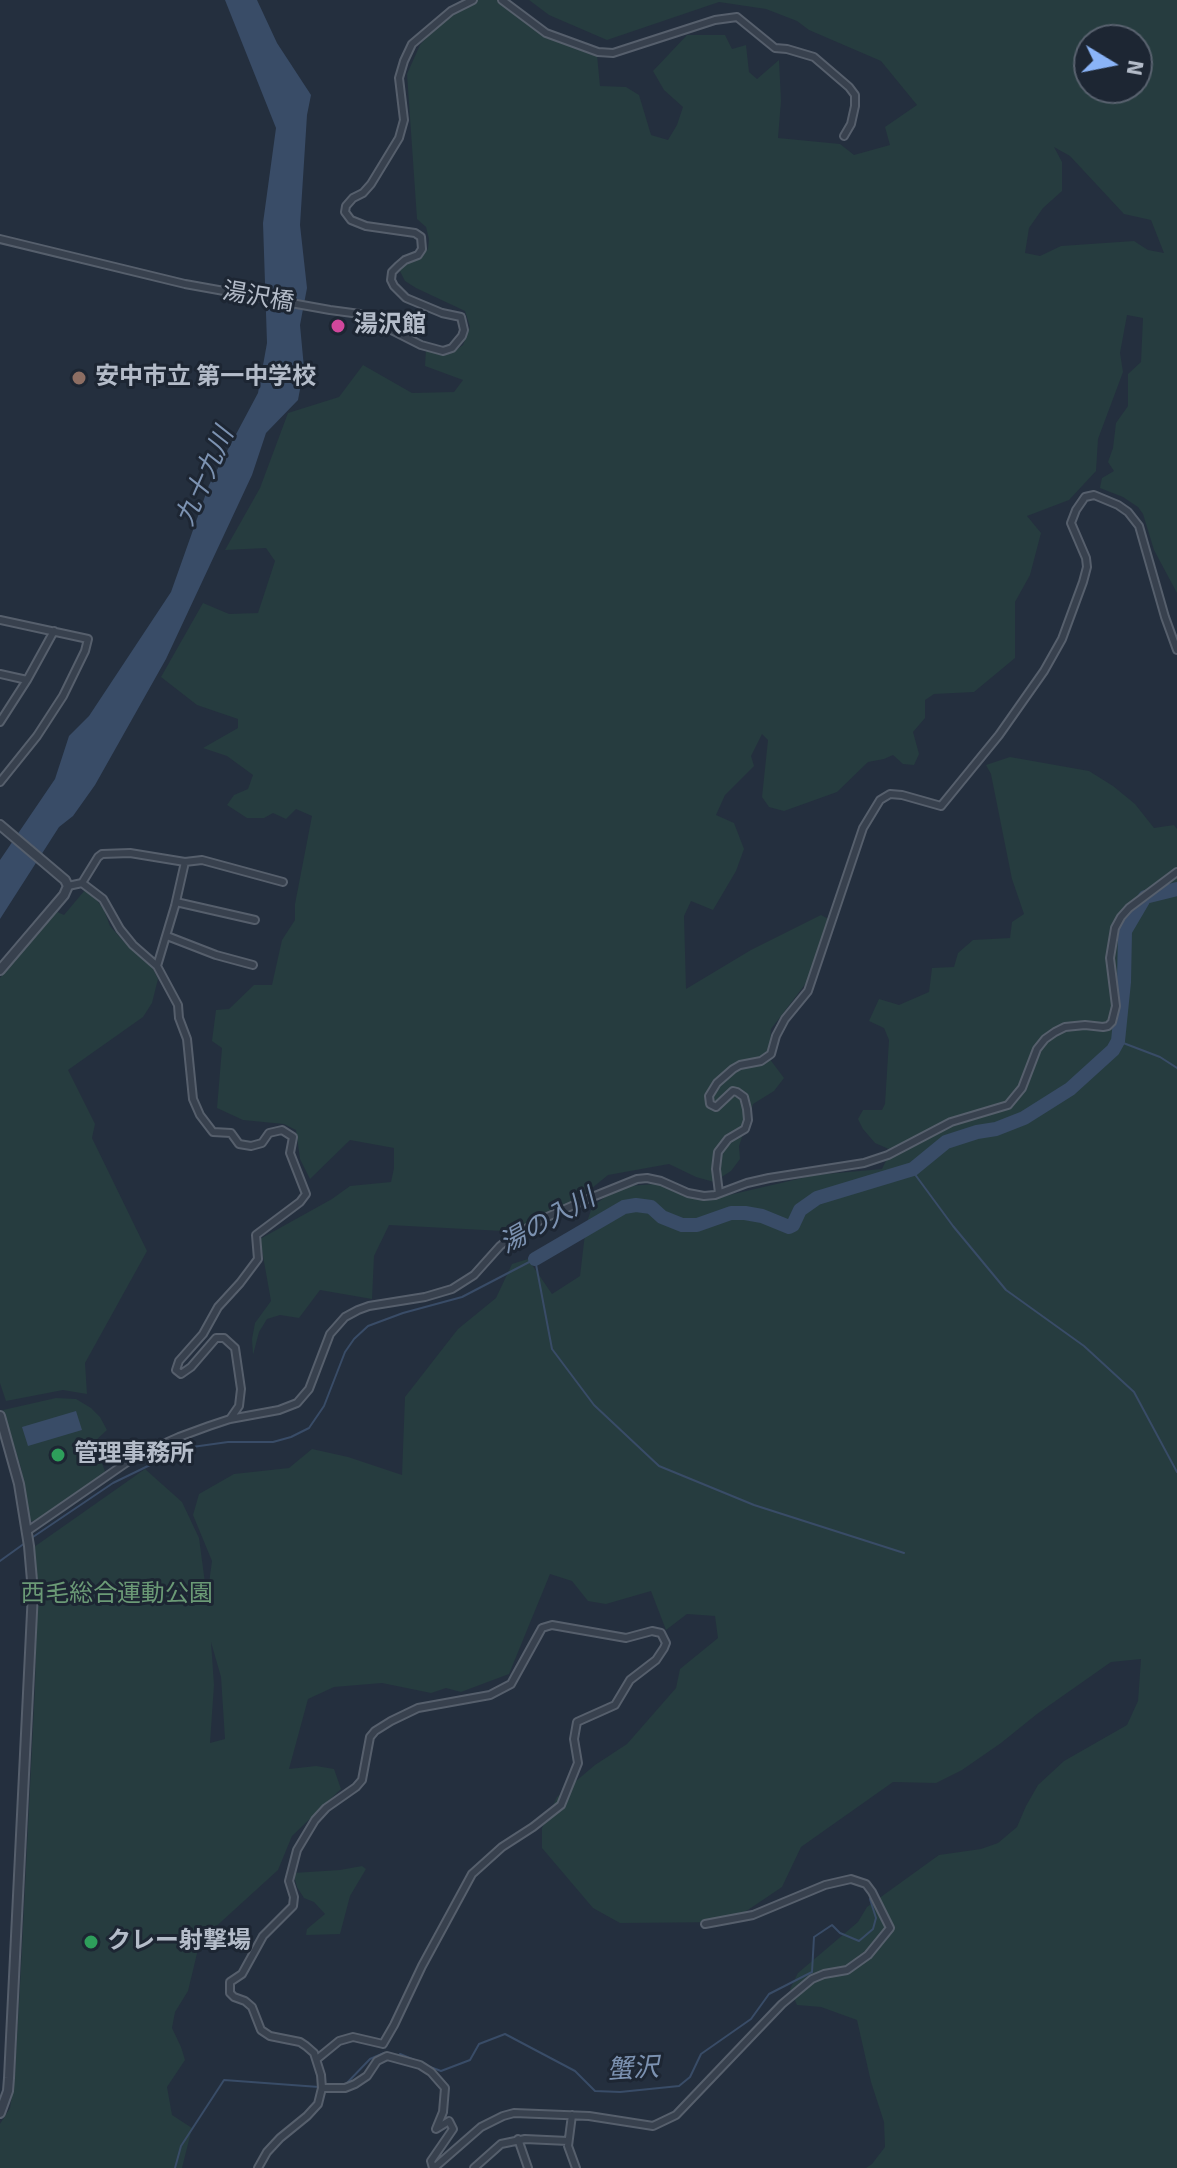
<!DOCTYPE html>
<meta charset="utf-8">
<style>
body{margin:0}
#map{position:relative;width:1177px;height:2168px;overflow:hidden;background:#242f3e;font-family:Signika,sans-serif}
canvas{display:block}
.north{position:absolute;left:1073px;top:24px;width:80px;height:80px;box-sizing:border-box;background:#1d2633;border:2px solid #59626f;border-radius:50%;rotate:100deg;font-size:22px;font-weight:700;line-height:32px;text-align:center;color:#b4bcc9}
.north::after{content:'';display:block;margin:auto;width:28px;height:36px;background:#8ab4f8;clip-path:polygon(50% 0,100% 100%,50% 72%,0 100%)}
</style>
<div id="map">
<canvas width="1177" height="2168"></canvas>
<div class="north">N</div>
</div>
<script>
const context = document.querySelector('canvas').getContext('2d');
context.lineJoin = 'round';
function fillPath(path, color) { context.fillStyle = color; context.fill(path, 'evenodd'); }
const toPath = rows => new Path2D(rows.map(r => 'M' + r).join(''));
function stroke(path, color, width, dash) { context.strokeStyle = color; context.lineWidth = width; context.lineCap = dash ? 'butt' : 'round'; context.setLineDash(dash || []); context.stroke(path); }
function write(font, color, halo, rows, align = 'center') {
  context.font = font + ' Signika,"Noto Sans JP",sans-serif'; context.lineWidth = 6; context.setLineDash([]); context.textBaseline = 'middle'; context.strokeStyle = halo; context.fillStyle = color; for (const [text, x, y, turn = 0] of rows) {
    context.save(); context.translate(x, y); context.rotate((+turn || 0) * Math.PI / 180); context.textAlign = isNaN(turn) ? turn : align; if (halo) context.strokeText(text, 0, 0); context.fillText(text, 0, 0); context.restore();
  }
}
fillPath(toPath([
 [476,0,501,0,552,33,597,55,600,86,626,87,639,95,651,135,668,140,677,125,683,107,664,90,653,71,687,35,725,35,732,49,746,45,749,72,757,79,779,60,781,101,778,138,840,144,854,155,890,145,885,127,917,105,881,61,809,30,797,21,766,9,719,2,607,40,549,15,529,0,1177,0,1177,593,1154,550,1143,514,1138,507,1123,497,1100,488,1102,478,1114,471,1108,462,1113,448,1116,423,1128,406,1128,374,1141,362,1143,318,1127,315,1120,353,1123,372,1098,439,1096,471,1069,500,1027,516,1041,533,1030,575,1015,602,1015,658,974,692,934,694,925,700,925,718,913,732,919,754,914,765,903,764,893,755,884,759,868,762,837,792,784,811,769,807,762,797,768,740,762,734,751,756,754,766,725,795,716,815,734,823,744,849,736,871,713,910,691,901,684,916,686,989,751,950,821,915,832,921,816,970,771,1029,769,1058,784,1078,774,1091,753,1104,739,1146,740,1159,731,1171,714,1182,696,1177,669,1164,608,1175,552,1221,503,1231,389,1225,374,1256,372,1299,320,1290,299,1318,280,1315,267,1319,259,1332,253,1355,252,1339,255,1323,271,1301,260,1239,332,1199,350,1186,391,1182,394,1168,394,1148,350,1140,310,1179,300,1159,296,1130,284,1124,243,1120,217,1108,222,1048,212,1041,216,1010,229,1009,254,985,272,985,282,940,295,920,295,904,312,816,296,809,286,819,273,813,264,818,247,818,227,805,234,795,248,789,253,775,227,756,203,748,238,728,238,719,197,705,161,677,203,603,229,614,258,613,275,561,266,548,225,550,260,488,288,413,339,397,363,365,412,393,454,392,463,380,425,366,426,349,451,353,463,345,470,327,465,311,416,288,405,281,399,269,401,261,421,255,428,249,429,239,426,227,417,219,407,74,420,45,439,23,464,4],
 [1089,40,1137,40,1137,88,1089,88],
 [1054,147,1070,156,1124,214,1151,220,1164,253,1148,250,1134,241,1061,246,1040,256,1025,253,1029,228,1043,208,1062,191,1062,162],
 [1010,757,1089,771,1113,786,1135,804,1154,828,1174,825,1177,829,1177,2168,866,2168,872,2164,885,2147,884,2122,871,2082,857,2020,821,2007,797,2005,790,1989,798,1973,858,1922,867,1907,939,1855,981,1849,998,1843,1017,1827,1026,1806,1038,1785,1064,1761,1127,1725,1138,1701,1141,1659,1111,1662,1037,1714,1001,1743,962,1770,936,1783,893,1782,801,1847,782,1887,730,1922,620,1923,593,1908,542,1848,542,1828,557,1797,595,1765,627,1744,676,1688,680,1669,718,1638,715,1616,687,1614,666,1630,651,1591,606,1604,588,1601,572,1581,550,1574,509,1674,461,1692,446,1688,431,1693,382,1683,334,1687,308,1699,289,1769,316,1766,334,1769,341,1789,292,1836,278,1870,200,1941,188,1991,175,2012,172,2028,181,2047,185,2060,167,2087,172,2115,192,2128,182,2168,0,2168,0,2124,10,2108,15,2074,21,1967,35,1687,37,1610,34,1547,145,1469,182,1502,199,1538,207,1598,212,1561,193,1515,199,1494,234,1474,289,1468,312,1449,348,1457,402,1475,405,1397,458,1329,496,1298,512,1264,528,1259,552,1294,580,1276,586,1225,592,1207,605,1197,629,1186,667,1183,712,1199,815,1175,882,1169,891,1150,875,1143,863,1129,858,1119,863,1110,882,1110,885,1104,889,1040,884,1028,869,1021,879,999,899,1005,929,992,932,968,954,967,958,953,973,940,1010,938,1012,922,1024,914,1012,879,991,774,986,765],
 [211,1642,221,1677,225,1739,210,1743,214,1685],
 [85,890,94,896,104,910,110,926,124,942,152,967,158,979,152,1003,143,1017,68,1070,95,1124,92,1138,147,1251,85,1363,87,1394,63,1390,6,1401,0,1383,0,978,8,964,55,911,64,915],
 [56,1398,76,1399,91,1408,100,1417,107,1430,94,1442,106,1474,42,1518,29,1522,21,1468,3,1410],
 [362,1866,366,1869,350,1896,340,1934,306,1935,307,1929,325,1914,314,1902,304,1898,297,1887,293,1873,340,1870]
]), '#263c3f');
fillPath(toPath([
 [225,0,257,0,277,43,311,95,307,115,300,225,307,288,300,325,304,368,298,400,266,433,252,475,166,659,95,785,73,816,59,827,0,919,0,860,55,779,69,736,89,716,171,592,209,485,258,393,267,343,263,223,276,128],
 [76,1411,82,1430,28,1446,22,1427]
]), '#394c67');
stroke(toPath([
 [1118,1041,1160,1057,1177,1068],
 [911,1169,953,1226,1006,1290,1084,1346,1134,1392,1177,1472],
 [30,1539,113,1483,185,1448,228,1442,273,1442,291,1437,309,1428,324,1406,345,1352,354,1339,368,1326,403,1313,462,1297,535,1259,552,1349,594,1405,659,1466,754,1505,904,1553],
 [0,1561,25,1543],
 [400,2054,417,2061],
 [422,2064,441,2071,470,2060,479,2044,505,2034,575,2071,595,2091,620,2092,679,2086,690,2077,701,2054,751,2019,769,1994,812,1972,814,1937,832,1925,840,1933,859,1941,873,1929,876,1918,870,1899],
 [341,2085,345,2085,370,2059,384,2053],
 [175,2168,181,2146,224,2080,319,2087]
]), '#394c67', 2);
stroke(toPath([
 [535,1259,624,1207,636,1205,651,1207,662,1217,682,1225,697,1225,731,1213,745,1213,762,1216,789,1227,793,1225,800,1210,817,1198,913,1169,946,1142,977,1132,996,1129,1024,1118,1070,1089,1113,1050,1118,1041,1124,982,1125,931,1145,897,1177,889]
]), '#394c67', 14);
const minor = toPath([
 [502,0,546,33,598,52,613,53,715,20,737,17,775,48,787,49,814,57,849,87,855,95,855,106,851,124,844,136],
 [0,239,185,284,330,310,360,314,421,345,443,351,452,348,462,336,464,330,461,317,442,313,406,298,394,286,391,280,392,272,398,266,405,260,418,255,422,249,421,237,415,233,366,226,351,220,345,212,346,206,353,198,363,193,371,184,399,138,404,120,399,78,404,61,412,44,451,11,473,0],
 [0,620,88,639,85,651,63,696,37,736,0,782],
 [0,674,27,680],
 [0,722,27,680,54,631],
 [82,883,98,857,102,854,130,853,185,862,202,860,283,882],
 [68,886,82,883,103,899,120,929,133,945,157,966,178,1005,179,1018,187,1039,193,1099,200,1115,213,1132,231,1133,239,1144,251,1146,262,1143,269,1133,282,1130,293,1137,290,1153,306,1194,300,1202,256,1235,258,1259,240,1283,218,1307,203,1334,179,1361,176,1370,181,1374,191,1367,216,1338,224,1338,235,1348,241,1389,239,1406,230,1419],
 [176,902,255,920],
 [167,936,216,955,253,965],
 [157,966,175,906,185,862],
 [719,1193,716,1169,718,1152,728,1139,745,1129,748,1120,747,1109,744,1097,737,1092,733,1091,716,1107,710,1104,709,1096,717,1083,733,1069,740,1065,761,1061,771,1054,776,1036,785,1019,808,991,863,828,880,800,890,794,902,795,941,806,999,735,1044,671,1062,639,1083,582,1087,567,1086,558,1071,523,1076,510,1085,497,1094,495,1118,505,1128,512,1139,526,1165,617,1177,650],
 [26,1532,136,1456,179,1437,209,1426,230,1419,279,1410,297,1403,309,1389,330,1334,345,1317,358,1310,369,1306,425,1297,452,1289,474,1275,500,1246,511,1237,545,1218,585,1200,637,1179,647,1178,661,1181,688,1193,704,1196,715,1195,747,1183,769,1178,864,1163,888,1155,951,1122,1008,1105,1022,1088,1037,1049,1045,1039,1055,1032,1065,1027,1085,1025,1103,1027,1108,1026,1112,1022,1116,1006,1110,958,1115,928,1121,917,1129,908,1177,872],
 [322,2088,345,2088,355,2084,367,2076,377,2061,387,2056,420,2065,431,2072,445,2088,443,2112,436,2129,449,2121,453,2129,431,2161,433,2168],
 [572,2115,568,2146,576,2168],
 [518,2139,528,2168],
 [258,2168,267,2152,280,2138,307,2116,318,2104,322,2088,321,2075,314,2053,306,2046,300,2042,270,2036,261,2030,252,2007,245,2001,234,1997,230,1993,230,1982,242,1974,263,1936,293,1906,294,1897,289,1881,297,1850,315,1820,326,1808,356,1787,362,1780,370,1737,375,1731,391,1721,418,1708,490,1695,511,1684,542,1628,552,1625,626,1638,652,1631,661,1633,666,1643,664,1648,656,1660,630,1680,615,1705,577,1722,574,1739,578,1763,561,1805,533,1827,502,1847,472,1874,422,1966,394,2025,383,2044,353,2037,339,2041,317,2059],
 [434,2168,481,2127,503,2116,514,2113,589,2116,653,2126,676,2115,782,2004,812,1979,824,1974,847,1970,868,1955,890,1928,872,1892,866,1884,851,1879,825,1885,753,1915,705,1924],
 [474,2168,501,2144,525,2139,568,2141]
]);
const tertiary = toPath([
 [0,825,65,880,68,886,64,895,0,970],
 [0,1416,19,1484,29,1546,33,1592,9,2078,8,2091,0,2113]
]);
stroke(minor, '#565f6c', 10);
stroke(tertiary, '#565f6c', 12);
stroke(minor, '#38414e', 6);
stroke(tertiary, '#38414e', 8);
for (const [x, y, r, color] of [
 [338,326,8,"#d1479c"],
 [79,378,8,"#8d6e63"],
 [58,1455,8,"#2e9e5b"],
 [91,1942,8,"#2e9e5b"]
]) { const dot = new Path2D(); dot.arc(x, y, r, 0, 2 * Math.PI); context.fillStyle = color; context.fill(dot); stroke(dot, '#1d2633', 3); }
write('24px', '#b4bcc9', '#1d2633', [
 ["湯沢橋",258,298,10]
]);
write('bold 24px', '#b4bcc9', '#1d2633', [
 ["湯沢館",354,326],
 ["安中市立 第一中学校",95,378],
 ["管理事務所",74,1455],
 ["クレー射撃場",107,1942]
], 'left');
write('24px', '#6b9a76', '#1d2633', [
 ["西毛総合運動公園",117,1595]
]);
write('italic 26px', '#7c92b1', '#1d2633', [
 ["九十九川",206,477,-66],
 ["湯の入川",548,1222,-29],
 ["蟹沢",633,2070,-3]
]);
</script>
